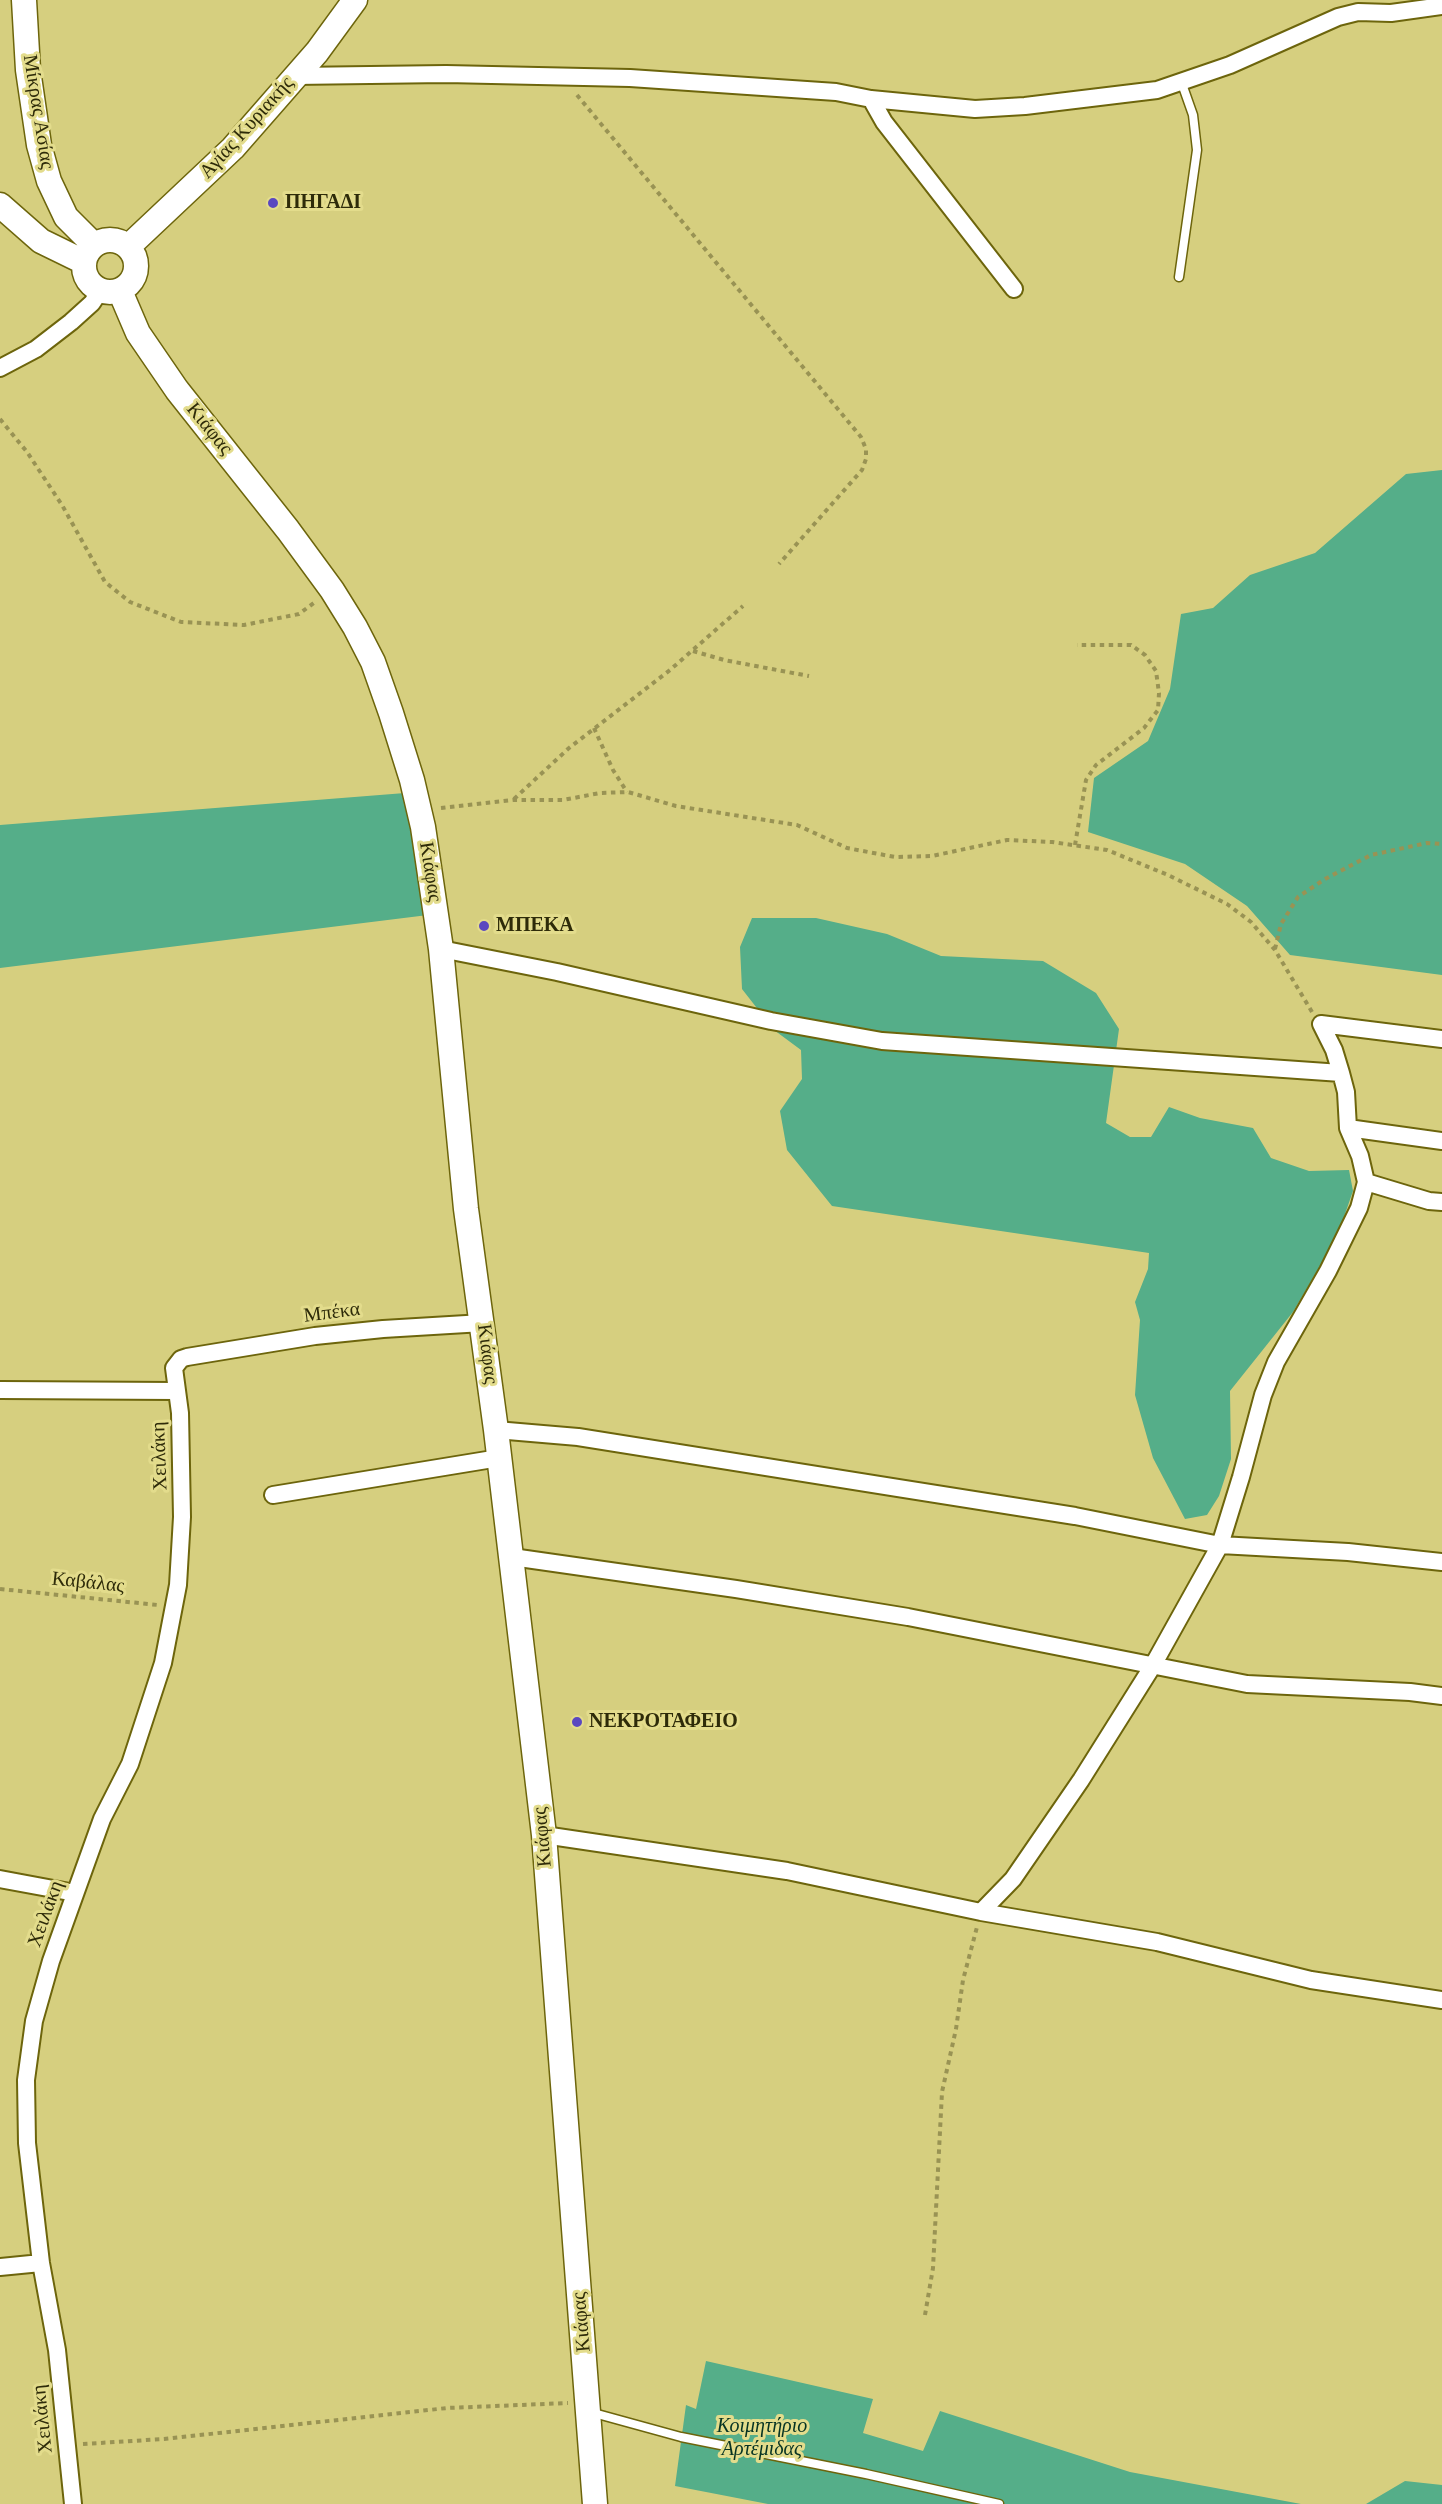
<!DOCTYPE html>
<meta charset="utf-8">
<style>
body{margin:0}
canvas{display:block;background:#d6cf7f}
</style>
<canvas width="1442" height="2504"></canvas>
<script>
const context = document.querySelector('canvas').getContext('2d');
context.lineJoin = 'round';
function fillPath(path, color) { context.fillStyle = color; context.fill(path, 'evenodd'); }
const toPath = rows => new Path2D(rows.map(r => 'M' + r).join(''));
function stroke(path, color, width, dash) { context.strokeStyle = color; context.lineWidth = width; context.lineCap = dash ? 'butt' : 'round'; context.setLineDash(dash || []); context.stroke(path); }
function write(font, color, halo, rows, align = 'center') {
  context.font = font + ' "Times New Roman",serif'; context.lineWidth = 6; context.setLineDash([]); context.textBaseline = 'middle'; context.strokeStyle = halo; context.fillStyle = color; for (const [text, x, y, turn = 0] of rows) {
    context.save(); context.translate(x, y); context.rotate((+turn || 0) * Math.PI / 180); context.textAlign = isNaN(turn) ? turn : align; if (halo) context.strokeText(text, 0, 0); context.fillText(text, 0, 0); context.restore();
  }
}
fillPath(toPath([
 [1442,470,1442,975,1290,955,1247,906,1185,864,1088,832,1094,778,1148,741,1170,689,1181,614,1213,608,1250,575,1315,553,1406,474],
 [405,793,428,915,0,968,0,825],
 [752,918,816,918,887,934,941,956,1043,961,1096,993,1119,1029,1106,1123,1130,1137,1151,1137,1169,1107,1200,1118,1253,1128,1271,1158,1309,1171,1349,1170,1353,1191,1337,1237,1293,1312,1230,1391,1231,1459,1219,1496,1207,1515,1185,1519,1153,1458,1135,1395,1140,1320,1135,1302,1148,1269,1149,1253,832,1206,787,1150,780,1111,802,1079,801,1050,774,1030,742,989,740,947],
 [706,2361,873,2399,863,2433,923,2451,940,2411,1130,2472,1301,2504,768,2504,675,2486,686,2405,696,2409],
 [1405,2481,1442,2485,1442,2504,1366,2504]
]), '#55ae89');
const lane = toPath([
 [1179,277,1197,150,1193,115,1181,81],
 [590,2412,681,2437,866,2474,999,2504]
]);
const street = toPath([
 [294,76,446,74,630,78,836,92,871,99,975,109,1025,106,1157,90,1230,65,1338,17,1358,12,1391,13,1442,6],
 [871,99,884,122,1014,289],
 [0,368,36,349,71,322,92,303,100,291],
 [441,949,557,972,771,1021,882,1041,1341,1073,1334,1050,1321,1024,1442,1039],
 [1341,1073,1346,1092,1348,1128,1442,1141],
 [1366,1182,1429,1201,1442,1202],
 [0,1390,176,1391],
 [496,1430,578,1437,898,1488,1075,1516,1220,1545,1348,1552,1442,1562],
 [273,1495,499,1458],
 [512,1557,736,1589,908,1617,1247,1684,1410,1692,1442,1696],
 [544,1835,787,1871,981,1912,1157,1942,1311,1980,1442,2000],
 [0,1879,75,1893],
 [981,1912,1013,1879,1081,1780,1152,1667,1220,1545,1241,1477,1263,1395,1276,1362,1328,1271,1359,1208,1366,1182,1360,1156,1348,1128],
 [0,2267,41,2263],
 [73,2504,57,2350,41,2263,27,2143,26,2080,34,2021,51,1961,102,1819,130,1764,163,1663,178,1585,182,1517,180,1413,174,1368,181,1359,187,1357,315,1336,383,1329,483,1323]
]);
const secondary = toPath([
 [24,0,28,70,39,145,49,181,66,217,94,245],
 [0,205,41,241,84,262],
 '84 266a26 26 0 1 1 52 0a26 26 0 1 1-52 0Z',
 [129,246,233,148,317,52,355,0],
 [120,291,138,333,177,390,288,530,332,590,355,627,373,662,391,713,412,780,423,827,441,949,466,1209,496,1430,544,1835,595,2504]
]);
stroke(lane, '#6d650c', 11);
stroke(street, '#6d650c', 20);
stroke(secondary, '#6d650c', 27);
stroke(toPath([
 [577,95,861,437,866,449,866,459,862,470,779,564],
 [0,419,27,452,62,505,105,582,130,602,181,622,244,625,299,614,315,602],
 [693,651,724,660,809,676],
 [594,728,613,770,627,792],
 [514,799,569,748,670,670,743,606],
 [441,808,513,800,563,800,600,793,628,792,676,806,797,825,847,848,895,857,932,856,1007,840,1052,842,1107,850,1168,875,1227,904,1251,922,1275,950,1312,1012],
 [1075,845,1086,780,1096,765,1144,728,1158,710,1159,693,1156,671,1145,655,1131,645,1077,645],
 [1275,949,1281,924,1298,897,1325,879,1371,855,1427,843,1442,844],
 [0,1589,158,1605],
 [925,2315,933,2268,942,2092,956,2029,963,1980,977,1927],
 [83,2444,164,2439,447,2408,568,2403]
]), '#999354', 4, [4.5, 4.5]);
stroke(lane, '#fff', 8);
stroke(street, '#fff', 16);
stroke(secondary, '#fff', 24);
for (const [x, y, r, color] of [
 [273,203,6,"#5a48c0"],
 [484,926,6,"#5a48c0"],
 [577,1722,6,"#5a48c0"]
]) { const dot = new Path2D(); dot.arc(x, y, r, 0, 2 * Math.PI); context.fillStyle = color; context.fill(dot); stroke(dot, '#e3dc8c', 2); }
write('20px', '#2e2b09', '#e3dc8c', [
 ["Μίκρας Ασίας",38,112,81],
 ["Αγίας Κυριακής",247,128,-48],
 ["Κιάφας",209,429,51],
 ["Κιάφας",430,872,81],
 ["Μπέκα",332,1313,-7],
 ["Κιάφας",487,1354,83],
 ["Χειλάκη",160,1456,-92],
 ["Καβάλας",88,1583,6],
 ["Κιάφας",543,1837,-95],
 ["Χειλάκη",46,1914,-70],
 ["Κιάφας",582,2322,-95],
 ["Χειλάκη",43,2419,-96]
]);
write('bold 20px', '#2e2b09', '#e3dc8c', [
 ["ΠΗΓΑΔΙ",285,203],
 ["ΜΠΕΚΑ",496,926],
 ["ΝΕΚΡΟΤΑΦΕΙΟ",589,1722]
], 'left');
write('italic 20px', '#063323', '#e3dc8c', [
 ["Κοιμητήριο",762,2427],
 ["Αρτέμιδας",762,2450]
]);
</script>
